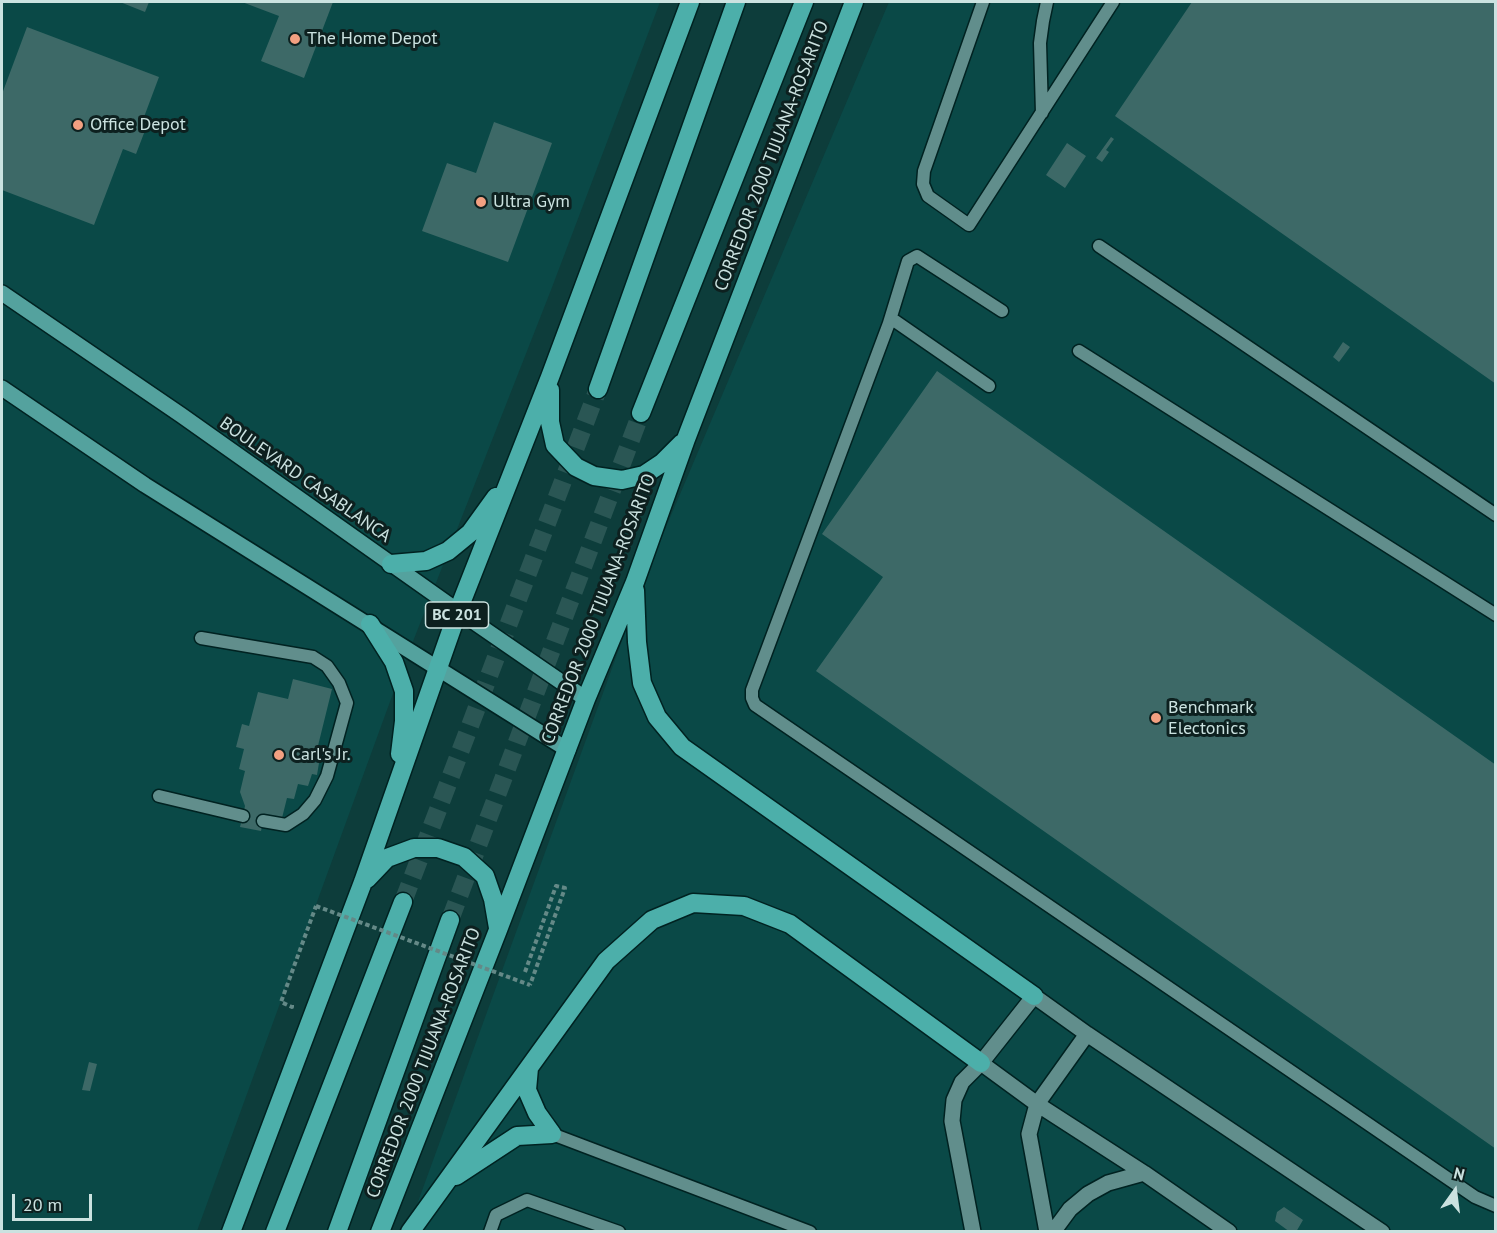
<!DOCTYPE html>
<style>
body{margin:0}
#map{position:relative;width:1497px;height:1233px;overflow:hidden;background:#0d3d3b;font-family:"PT Sans",sans-serif}
canvas{display:block}
.frame{position:absolute;inset:0;border:3px solid #cbe2e0;pointer-events:none}
.north{position:absolute;left:1425px;top:1161px;width:60px;height:60px;-webkit-text-stroke:4px #0d201f;paint-order:stroke;rotate:14deg;font-size:16px;font-weight:700;line-height:24px;text-align:center;color:#cbe2e0}
.north::after{content:'';display:block;margin:auto;width:21px;height:27px;background:#cbe2e0;clip-path:polygon(50% 0,100% 100%,50% 72%,0 100%)}
.scale{position:absolute;left:12px;top:1194px;width:80px;height:27px;box-sizing:border-box;border:3px solid #cbe2e0;border-top:0;padding-left:8px;font-size:18px;line-height:21px;white-space:nowrap;color:#cbe2e0;-webkit-text-stroke:4px #0d201f;paint-order:stroke}
</style>
<div id="map">
<canvas width="1497" height="1233"></canvas>
<div class="frame"></div>
<div class="north">N</div>
<div class="scale">20 m</div>
</div>
<script>
const context = document.querySelector('canvas').getContext('2d');
context.lineJoin = 'round';
function fillPath(path, color) { context.fillStyle = color; context.fill(path, 'evenodd'); }
const toPath = rows => new Path2D(rows.map(r => 'M' + r).join(''));
function stroke(path, color, width, dash) { context.strokeStyle = color; context.lineWidth = width; context.lineCap = dash ? 'butt' : 'round'; context.setLineDash(dash || []); context.stroke(path); }
function write(font, color, halo, rows, align = 'center') {
  context.font = font + ' "PT Sans",sans-serif'; context.lineWidth = 6; context.setLineDash([]); context.textBaseline = 'middle'; context.strokeStyle = halo; context.fillStyle = color; for (const [text, x, y, turn = 0] of rows) {
    context.save(); context.translate(x, y); context.rotate((+turn || 0) * Math.PI / 180); context.textAlign = isNaN(turn) ? turn : align; if (halo) context.strokeText(text, 0, 0); context.fillText(text, 0, 0); context.restore();
  }
}
fillPath(toPath([
 [2,2,660,2,551,290,399,677,197,1231,2,1232],
 [889,2,1495,2,1495,1231,407,1232,647,572]
]), '#0a4947');
fillPath(toPath([
 [120,2,149,2,145,12],
 [242,2,333,2,304,78,261,61,279,16],
 [1192,2,1496,2,1496,384,1115,116],
 [27,27,159,77,144,117,156,122,152,131,146,128,136,154,123,149,94,225,2,190,2,94],
 [494,122,552,143,508,262,422,231,447,163,476,173],
 [1111,137,1114,139,1106,150,1109,152,1102,162,1096,158],
 [1067,143,1086,156,1065,188,1046,175],
 [1343,342,1350,347,1339,362,1333,357],
 [937,371,1496,765,1496,1149,816,671,883,577,822,534],
 [293,679,332,689,314,762,319,763,317,775,312,774,308,786,298,784,294,799,287,798,282,818,265,814,261,831,240,827,245,806,240,792,245,771,239,769,244,749,236,747,242,724,249,726,258,692,288,699],
 [89,1062,97,1064,90,1091,82,1090],
 [1284,1207,1303,1220,1296,1232,1290,1232,1275,1221,1277,1212]
]), '#3d6967');
stroke(toPath([
 [403,902,598,389],
 [450,920,641,413]
]), '#2a5654', 18, [18, 9]);
const lane = toPath([
 [983,2,924,171,923,184,928,196,969,225,1113,2],
 [1042,113,1040,43,1043,21,1047,2],
 [1099,246,1496,515],
 [889,323,908,261,917,256,1002,311],
 [1079,351,1496,615],
 [989,386,895,321,889,323,752,690,752,698,755,705,1475,1197,1496,1206],
 [201,638,313,657,327,666,339,683,347,703,327,776,315,800,303,814,286,825,263,821],
 [159,796,243,816],
 [552,1134,810,1232],
 [490,1232,496,1215,527,1200,619,1232]
]);
const secondary = toPath([
 [981,1063,1037,1104,1144,1173,1229,1232],
 [973,1232,952,1121,954,1100,962,1082,981,1063,1034,996,1087,1034,1382,1232],
 [1047,1232,1029,1134,1037,1104,1087,1034],
 [1053,1232,1070,1209,1088,1194,1108,1183,1144,1173]
]);
const primary = toPath([
 [2,293,181,415,458,611,586,699],
 [2,388,145,485,568,750]
]);
const highway = toPath([
 [598,389,736,2],
 [550,390,550,422,555,445,576,467,594,476,622,480,644,475,662,463,682,443],
 [641,413,804,2],
 [391,564,426,561,448,551,470,533,496,497],
 [635,590,637,642,642,683,657,717,682,747,1034,996],
 [370,624,394,662,404,691,404,721,400,754],
 [367,879,387,858,414,848,438,848,464,857,485,876,493,899,498,928],
 [456,1176,517,1136,552,1134,537,1113,527,1090,529,1068],
 [231,1232,363,882,458,611,550,377,690,2],
 [275,1232,403,902],
 [337,1232,450,920],
 [380,1232,498,930,586,699,635,582,686,439,854,2],
 [410,1232,606,961,652,920,693,903,744,906,790,924,981,1063]
]);
stroke(lane, '#002221', 15);
stroke(secondary, '#002221', 18);
stroke(primary, '#002221', 18);
stroke(highway, '#002221', 21);
stroke(toPath([
 [525,972,556,886,565,888,530,985],
 [292,1005,292,1007,281,1002,316,906]
]), '#648987', 4, [4.5, 3]);
stroke(lane, '#618e8c', 12);
stroke(secondary, '#618e8c', 15);
stroke(primary, '#54a29e', 15);
stroke(highway, '#4cafaa', 18);
stroke(toPath([
 [316,906,530,985]
]), '#648987', 4, [4.5, 3]);
for (const [x, y, r, color] of [
 [295,39,6,"#f2a081"],
 [78,125,6,"#f2a081"],
 [481,202,6,"#f2a081"],
 [1156,718,6,"#f2a081"],
 [279,755,6,"#f2a081"]
]) { const dot = new Path2D(); dot.arc(x, y, r, 0, 2 * Math.PI); context.fillStyle = color; context.fill(dot); stroke(dot, '#0d201f', 2); }
for (const [x, y, w] of [
 [457,615,63]
]) { const box = new Path2D(); box.roundRect(x - w / 2, y - 13, w, 26, 4.5); context.fillStyle = '#0d201f'; context.fill(box); stroke(box, '#cbe2e0', 1.5); }
write('bold 16px', '#cbe2e0', null, [
 ["BC 201",457,615]
]);
write('18px', '#cbe2e0', '#0d201f', [
 ["The Home Depot",307,39],
 ["Office Depot",90,125],
 ["Ultra Gym",493,202],
 ["Benchmark",1168,708],
 ["Electonics",1168,729],
 ["Carl's Jr.",291,755]
], 'left');
write('18px', '#cbe2e0', '#0d201f', [
 ["CORREDOR 2000 TIJUANA-ROSARITO",772,156,-69],
 ["BOULEVARD CASABLANCA",305,480,35],
 ["CORREDOR 2000 TIJUANA-ROSARITO",599,609,-69],
 ["CORREDOR 2000 TIJUANA-ROSARITO",424,1063,-69]
]);
</script>
